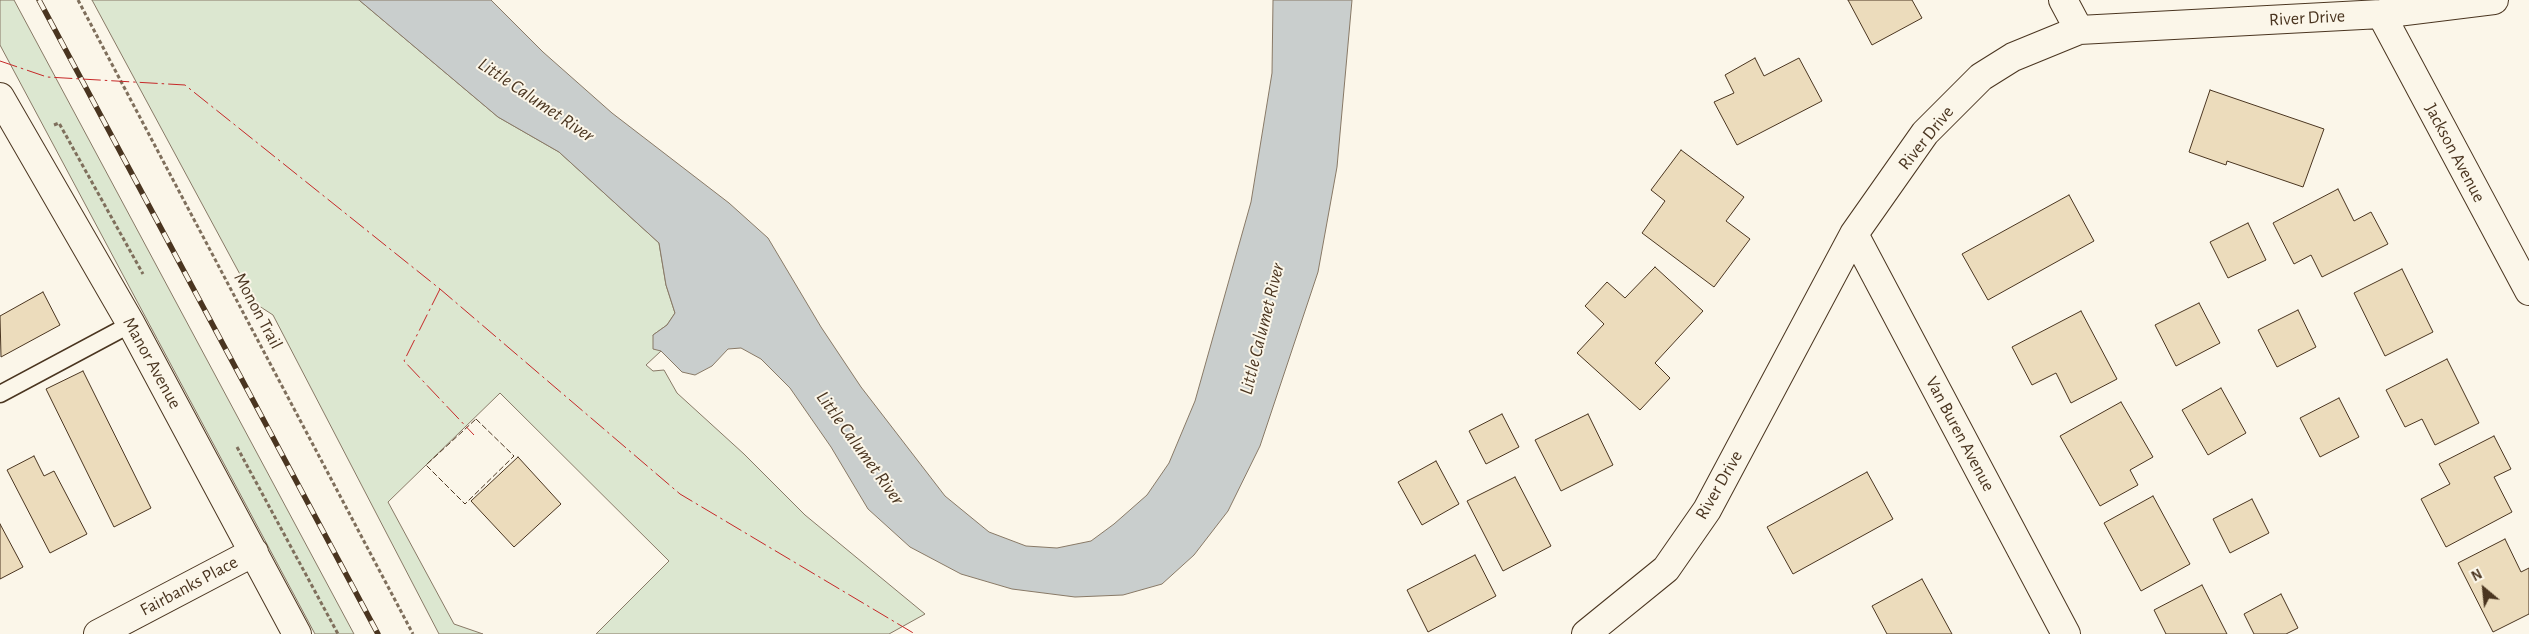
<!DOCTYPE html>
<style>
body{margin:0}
#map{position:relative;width:2529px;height:634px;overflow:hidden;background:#fbf6e9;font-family:"Alegreya Sans",sans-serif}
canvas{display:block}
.north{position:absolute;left:2459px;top:564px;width:50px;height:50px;-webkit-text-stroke:4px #fbf6e9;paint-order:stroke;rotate:332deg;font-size:14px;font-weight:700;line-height:20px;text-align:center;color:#4a3520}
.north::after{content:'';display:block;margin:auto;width:18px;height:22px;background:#4a3520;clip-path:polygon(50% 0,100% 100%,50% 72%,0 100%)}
</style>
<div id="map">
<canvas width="2529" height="634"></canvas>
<div class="north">N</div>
</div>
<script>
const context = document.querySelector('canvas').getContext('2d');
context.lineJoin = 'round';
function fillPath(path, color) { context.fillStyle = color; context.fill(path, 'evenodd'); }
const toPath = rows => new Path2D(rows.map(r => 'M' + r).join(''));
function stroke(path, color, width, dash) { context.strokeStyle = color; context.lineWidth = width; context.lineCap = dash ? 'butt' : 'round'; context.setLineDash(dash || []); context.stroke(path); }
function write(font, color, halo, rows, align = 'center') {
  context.font = font + ' "Alegreya Sans",sans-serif'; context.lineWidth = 4; context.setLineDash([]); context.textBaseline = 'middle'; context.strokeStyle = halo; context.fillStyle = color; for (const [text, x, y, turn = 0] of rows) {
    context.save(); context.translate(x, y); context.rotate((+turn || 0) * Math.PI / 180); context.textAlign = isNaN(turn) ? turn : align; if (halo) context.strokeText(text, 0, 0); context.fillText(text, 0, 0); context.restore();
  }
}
const green = toPath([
 [0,0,14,0,354,634,315,634,0,45,0,0],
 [92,0,359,0,498,117,559,152,659,243,666,285,675,313,667,325,653,335,661,351,646,365,653,371,664,370,677,393,744,454,805,515,925,614,889,634,596,634,669,561,500,393,388,502,454,624,483,634,439,634,273,315,256,304,92,0]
]);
fillPath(green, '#dce7d0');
stroke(green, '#887966', 1);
const water = toPath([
 [359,0,491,0,543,52,612,113,729,203,768,238,821,327,861,387,945,496,989,532,1026,546,1057,548,1091,541,1114,524,1147,495,1169,463,1195,401,1251,202,1272,73,1273,0,1352,0,1337,167,1318,272,1260,446,1228,511,1194,555,1162,584,1123,595,1075,597,1012,589,961,574,910,547,868,509,831,447,790,388,761,359,741,348,728,349,712,366,695,375,682,372,661,351,653,349,653,335,667,325,675,313,666,285,659,243,559,152,498,117,359,0]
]);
fillPath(water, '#c9cecd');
stroke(water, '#887966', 1);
const building = toPath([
 [1848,0,1912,0,1922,18,1872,45,1848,0],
 [1755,58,1764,76,1799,58,1822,101,1737,145,1714,102,1734,93,1725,75,1755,58],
 [2210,90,2324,129,2303,187,2227,161,2226,165,2189,152,2210,90],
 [1681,150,1744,197,1726,221,1750,239,1714,287,1642,233,1665,201,1651,190,1681,150],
 [2338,189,2354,221,2371,212,2388,244,2322,277,2311,255,2294,264,2273,223,2338,189],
 [2069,195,2094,241,1988,300,1962,254,2069,195],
 [2248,223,2266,260,2228,278,2210,242,2248,223],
 [1655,267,1703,311,1655,363,1670,378,1640,410,1577,353,1604,324,1585,306,1607,282,1625,298,1655,267],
 [2402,269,2433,332,2385,356,2354,293,2402,269],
 [43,292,60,325,1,357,0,316,43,292],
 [2199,303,2220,343,2176,366,2155,325,2199,303],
 [2298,310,2316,347,2277,367,2258,330,2298,310],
 [2081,311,2117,379,2071,403,2056,373,2032,385,2012,347,2081,311],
 [2447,359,2479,423,2435,445,2422,419,2405,427,2386,390,2447,359],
 [83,371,151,508,114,527,46,389,83,371],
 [2221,388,2246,433,2208,455,2182,410,2221,388],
 [2339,398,2359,437,2320,457,2300,418,2339,398],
 [2121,402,2153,457,2130,470,2138,485,2100,506,2060,436,2121,402],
 [1502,414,1519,447,1486,464,1469,431,1502,414],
 [1588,414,1613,465,1561,491,1535,440,1588,414],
 [2494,436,2511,469,2494,477,2512,512,2446,547,2421,499,2450,484,2439,464,2494,436],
 [34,456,44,476,54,471,87,534,50,553,7,470,34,456],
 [518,457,561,504,514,547,471,501,518,457],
 [1436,461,1459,504,1422,525,1398,482,1436,461],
 [1867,472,1893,519,1793,574,1767,527,1867,472],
 [1515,477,1551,546,1503,571,1467,501,1515,477],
 [2153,496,2190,564,2141,591,2104,523,2153,496],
 [2252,499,2269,533,2230,553,2213,519,2252,499],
 [0,524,23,567,0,579,0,524],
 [2505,539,2521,572,2529,568,2529,614,2493,632,2458,563,2505,539],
 [1475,555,1496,596,1428,632,1407,590,1475,555],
 [1922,579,1952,634,1887,634,1872,606,1922,579],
 [2202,585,2227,634,2166,634,2154,610,2202,585],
 [2281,594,2298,628,2286,634,2254,634,2244,614,2281,594]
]);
fillPath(building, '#ecdcbc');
stroke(building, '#4a3520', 1);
const lane = toPath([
 [0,394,131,324]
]);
const street = toPath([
 [2063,0,2079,30],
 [2381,14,2529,291],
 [0,97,131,324,297,634],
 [1854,234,2066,634],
 [98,634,254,552],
 [1586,634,1666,569,1707,510,1854,234,1925,133,1981,77,2013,57,2079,30,2381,14,2494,0]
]);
stroke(lane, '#4a3520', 19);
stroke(street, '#4a3520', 30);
stroke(toPath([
 [78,0,413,634],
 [54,125,59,123,143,274],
 [237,447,338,634]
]), '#7f6f5c', 3, [4, 2.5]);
stroke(lane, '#fbf6e9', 16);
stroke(street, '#fbf6e9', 28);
const rail = toPath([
 [39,0,378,634]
]);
stroke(rail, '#4a3520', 5.5);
stroke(rail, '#fbf6e9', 4, [11]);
stroke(toPath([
 [476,419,514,456,465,504,426,465,476,419]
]), '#4a3520', 1, [6, 2.5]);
stroke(toPath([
 [0,61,47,77,185,85,440,289,680,494,915,634],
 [440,289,404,361,474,435]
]), '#c62828', 1, [18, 4, 2.5, 4]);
write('18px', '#4a3520', '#fbf6e9', [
 ["River Drive",2307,18,-3],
 ["River Drive",1926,138,-51],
 ["Jackson Avenue",2455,153,62],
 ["Monon Trail",258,311,62],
 ["Manor Avenue",152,363,61],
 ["Van Buren Avenue",1960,434,62],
 ["River Drive",1719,485,-60],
 ["Fairbanks Place",189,586,-28]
]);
write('italic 19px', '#4a3520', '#fbf6e9', [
 ["Little Calumet River",536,100,34],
 ["Little Calumet River",1262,329,-76],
 ["Little Calumet River",860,448,54]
]);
</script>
